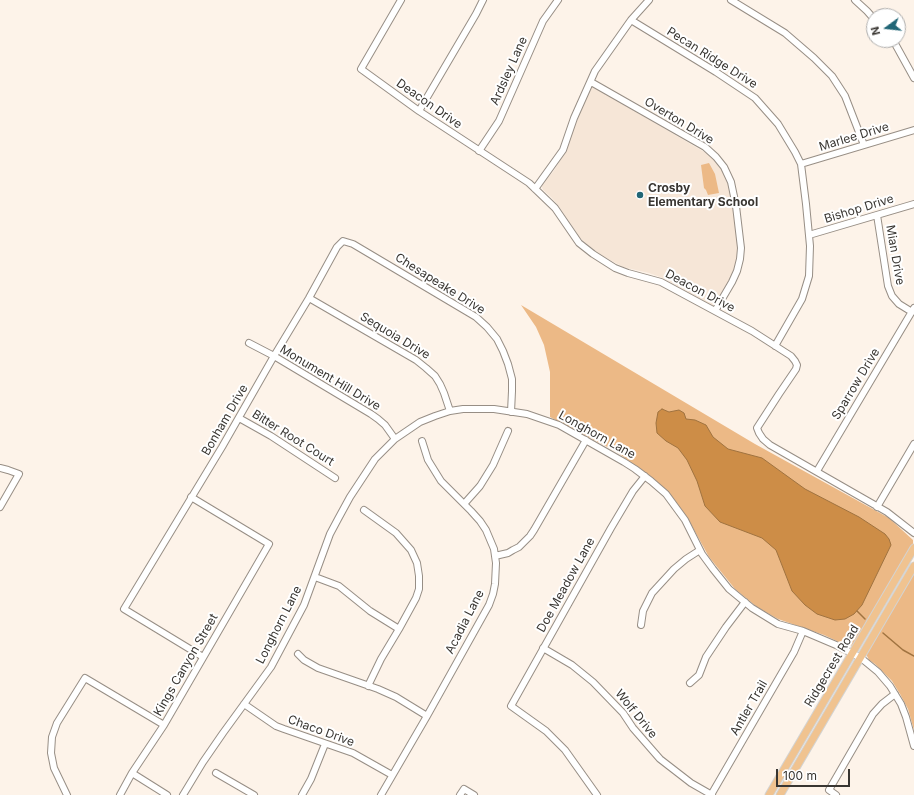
<!DOCTYPE html>
<style>
body{margin:0}
#map{position:relative;width:914px;height:795px;overflow:hidden;background:#fdf3e9;font-family:Inter,sans-serif}
canvas{display:block}
.north{position:absolute;left:866px;top:8px;width:40px;height:40px;box-sizing:border-box;background:#fff;border:1px solid #afaead;border-radius:50%;rotate:255deg;font-size:11px;font-weight:700;line-height:16px;text-align:center;color:#383531}
.north::after{content:'';display:block;margin:auto;width:14px;height:18px;background:#216676;clip-path:polygon(50% 0,100% 100%,50% 72%,0 100%)}
.scale{position:absolute;left:776px;top:769px;width:74px;height:18px;box-sizing:border-box;border:2px solid #383531;border-top:0;padding-left:5px;font-size:12px;line-height:14px;white-space:nowrap;color:#383531;-webkit-text-stroke:3px #fff;paint-order:stroke}
</style>
<div id="map">
<canvas width="914" height="795"></canvas>
<div class="north">N</div>
<div class="scale">100 m</div>
</div>
<script>
const context = document.querySelector('canvas').getContext('2d');
context.lineJoin = 'round';
function fillPath(path, color) { context.fillStyle = color; context.fill(path, 'evenodd'); }
const toPath = rows => new Path2D(rows.map(r => 'M' + r).join(''));
function stroke(path, color, width, dash) { context.strokeStyle = color; context.lineWidth = width; context.lineCap = dash ? 'butt' : 'round'; context.setLineDash(dash || []); context.stroke(path); }
function write(font, color, halo, rows, align = 'center') {
  context.font = font + ' Inter,sans-serif'; context.lineWidth = 4; context.setLineDash([]); context.textBaseline = 'middle'; context.strokeStyle = halo; context.fillStyle = color; for (const [text, x, y, turn = 0] of rows) {
    context.save(); context.translate(x, y); context.rotate((+turn || 0) * Math.PI / 180); context.textAlign = isNaN(turn) ? turn : align; if (halo) context.strokeText(text, 0, 0); context.fillText(text, 0, 0); context.restore();
  }
}
fillPath(toPath([
 [592,86,711,156,721,167,728,183,731,193,738,241,738,255,733,274,715,307,663,278,649,273,623,267,601,255,590,247,580,238,558,205,551,197,543,190,542,187,542,184,553,172,564,154,581,110]
]), '#f6e6d7');
fillPath(toPath([
 [709,163,715,174,719,193,708,195,706,190,704,188,701,165],
 [521,305,755,444,889,518,913,540,913,543,912,548,853,646,841,643,824,635,778,619,757,607,735,589,709,557,688,519,674,500,659,484,617,452,550,417,550,372,544,345,536,327],
 [914,572,914,730,908,709,900,694,892,681,875,664,869,660,867,656,867,651]
]), '#ecb986');
const water = toPath([
 [662,409,669,412,679,410,684,413,686,419,695,420,706,425,713,437,728,449,762,458,805,489,859,517,885,534,889,539,891,545,862,605,854,614,845,619,835,620,817,614,805,605,792,591,776,550,762,538,720,522,705,506,697,481,687,460,678,448,666,441,657,433,656,423,658,412,662,409]
]);
fillPath(water, '#cd8d47');
stroke(water, '#a07340', 1);
stroke(toPath([
 [857,611,865,619],
 [883,633,903,650,914,656]
]), '#a07340', 1.5);
const minor = toPath([
 [401,0,361,69,419,111,529,183,555,208,579,243,593,254,615,268,628,273,661,282,752,331,791,356,795,361,797,365,796,369,779,394,757,428,759,433,763,439,770,445,887,512,914,533],
 [731,0,785,33,814,58,832,76,845,96,864,145],
 [855,0,867,11,874,19],
 [631,20,716,72,755,98,778,124,795,152,801,164,806,204,810,246,809,276,802,299,775,346],
 [893,40,914,78],
 [591,82,705,147,716,157,724,167,731,182,736,206,741,248,740,259,737,271,732,282,715,311],
 [419,111,476,14,483,0],
 [479,151,499,121,543,21,558,0],
 [801,164,914,130],
 [535,189,563,150,574,118,595,71,631,20,649,0],
 [877,215,888,286,892,296,899,304,912,312],
 [809,235,914,204],
 [309,298,416,360,426,368,435,376,440,384,444,393,450,411],
 [249,343,274,356,371,414,378,419,385,425,395,439],
 [239,418,271,436,335,478],
 [0,468,8,470,19,474,0,507],
 [817,471,914,308],
 [464,504,480,486,493,465,508,431],
 [877,507,914,444],
 [364,510,396,533,411,550,417,563,419,576,419,589,416,598,399,629,381,659,368,686],
 [495,556,508,553,513,550,519,547,530,536,534,530,586,440],
 [315,577,339,586,370,611,399,629],
 [641,625,643,611,652,593,674,569,686,559,700,550],
 [543,648,572,665,593,682,623,713,633,728,660,759,691,783,712,795],
 [298,654,304,660,318,668,378,689,396,697,427,716],
 [203,657,124,609,222,447,274,356,309,298,337,247,343,241,353,244,476,317,487,327,497,339,503,351,508,364,512,379,512,391,511,412],
 [690,683,699,675,706,657,726,627,745,602],
 [244,704,276,726,284,729,353,753,392,775],
 [132,773,167,795],
 [216,773,254,795],
 [67,795,54,768,51,753,52,737,57,723,85,678,164,725],
 [120,795,132,773,164,725,269,544,191,497],
 [183,795,203,762,223,733,271,667,304,605,330,534,338,519,350,497,375,459,395,439,420,422,435,416,450,411,463,409,494,409,527,414,559,425,624,462,635,469,651,481,666,494,685,520,702,554,713,569,729,589,752,608,778,624,803,631,836,645,861,658,878,672,890,686,901,704,906,717,914,746],
 [302,795,311,779,325,744],
 [381,795,427,716,489,605,493,594,495,584,496,563,494,549,486,530,480,521,471,511,441,481,428,460,422,441],
 [460,795,464,789,474,795],
 [597,795,565,750,546,731,511,706,611,528,633,491,645,476],
 [711,795,794,652,803,631],
 [836,795,829,790,873,714,882,704,895,694]
]);
const major = toPath([
 [769,795,914,548],
 [780,795,914,566]
]);
stroke(minor, '#978e85', 8);
stroke(major, '#d3d3d2', 9);
stroke(minor, '#fff', 6);
stroke(major, '#f0c390', 7);
for (const [x, y, r, color] of [
 [640,195,4,"#216676"]
]) { const dot = new Path2D(); dot.arc(x, y, r, 0, 2 * Math.PI); context.fillStyle = color; context.fill(dot); stroke(dot, '#fff', 1.5); }
write('12px', '#383531', '#fff', [
 ["Pecan Ridge Drive",712,58,32],
 ["Ardsley Lane",509,71,-66],
 ["Deacon Drive",429,104,35],
 ["Overton Drive",679,121,31],
 ["Marlee Drive",854,137,-17],
 ["Bishop Drive",859,209,-17],
 ["Mian Drive",895,255,80],
 ["Chesapeake Drive",440,284,32],
 ["Deacon Drive",700,291,28],
 ["Sequoia Drive",395,336,31],
 ["Monument Hill Drive",330,378,31],
 ["Sparrow Drive",856,384,-59],
 ["Bonham Drive",225,420,-60],
 ["Longhorn Lane",597,435,29],
 ["Bitter Root Court",293,438,32],
 ["Doe Meadow Lane",566,585,-61],
 ["Acadia Lane",465,622,-63],
 ["Longhorn Lane",279,625,-63],
 ["Kings Canyon Street",186,665,-60],
 ["Ridgecrest Road",832,666,-59],
 ["Antler Trail",749,708,-60],
 ["Wolf Drive",636,714,51],
 ["Chaco Drive",321,731,20]
]);
write('bold 12px', '#383531', '#fff', [
 ["Crosby",648,188],
 ["Elementary School",648,202]
], 'left');
</script>
